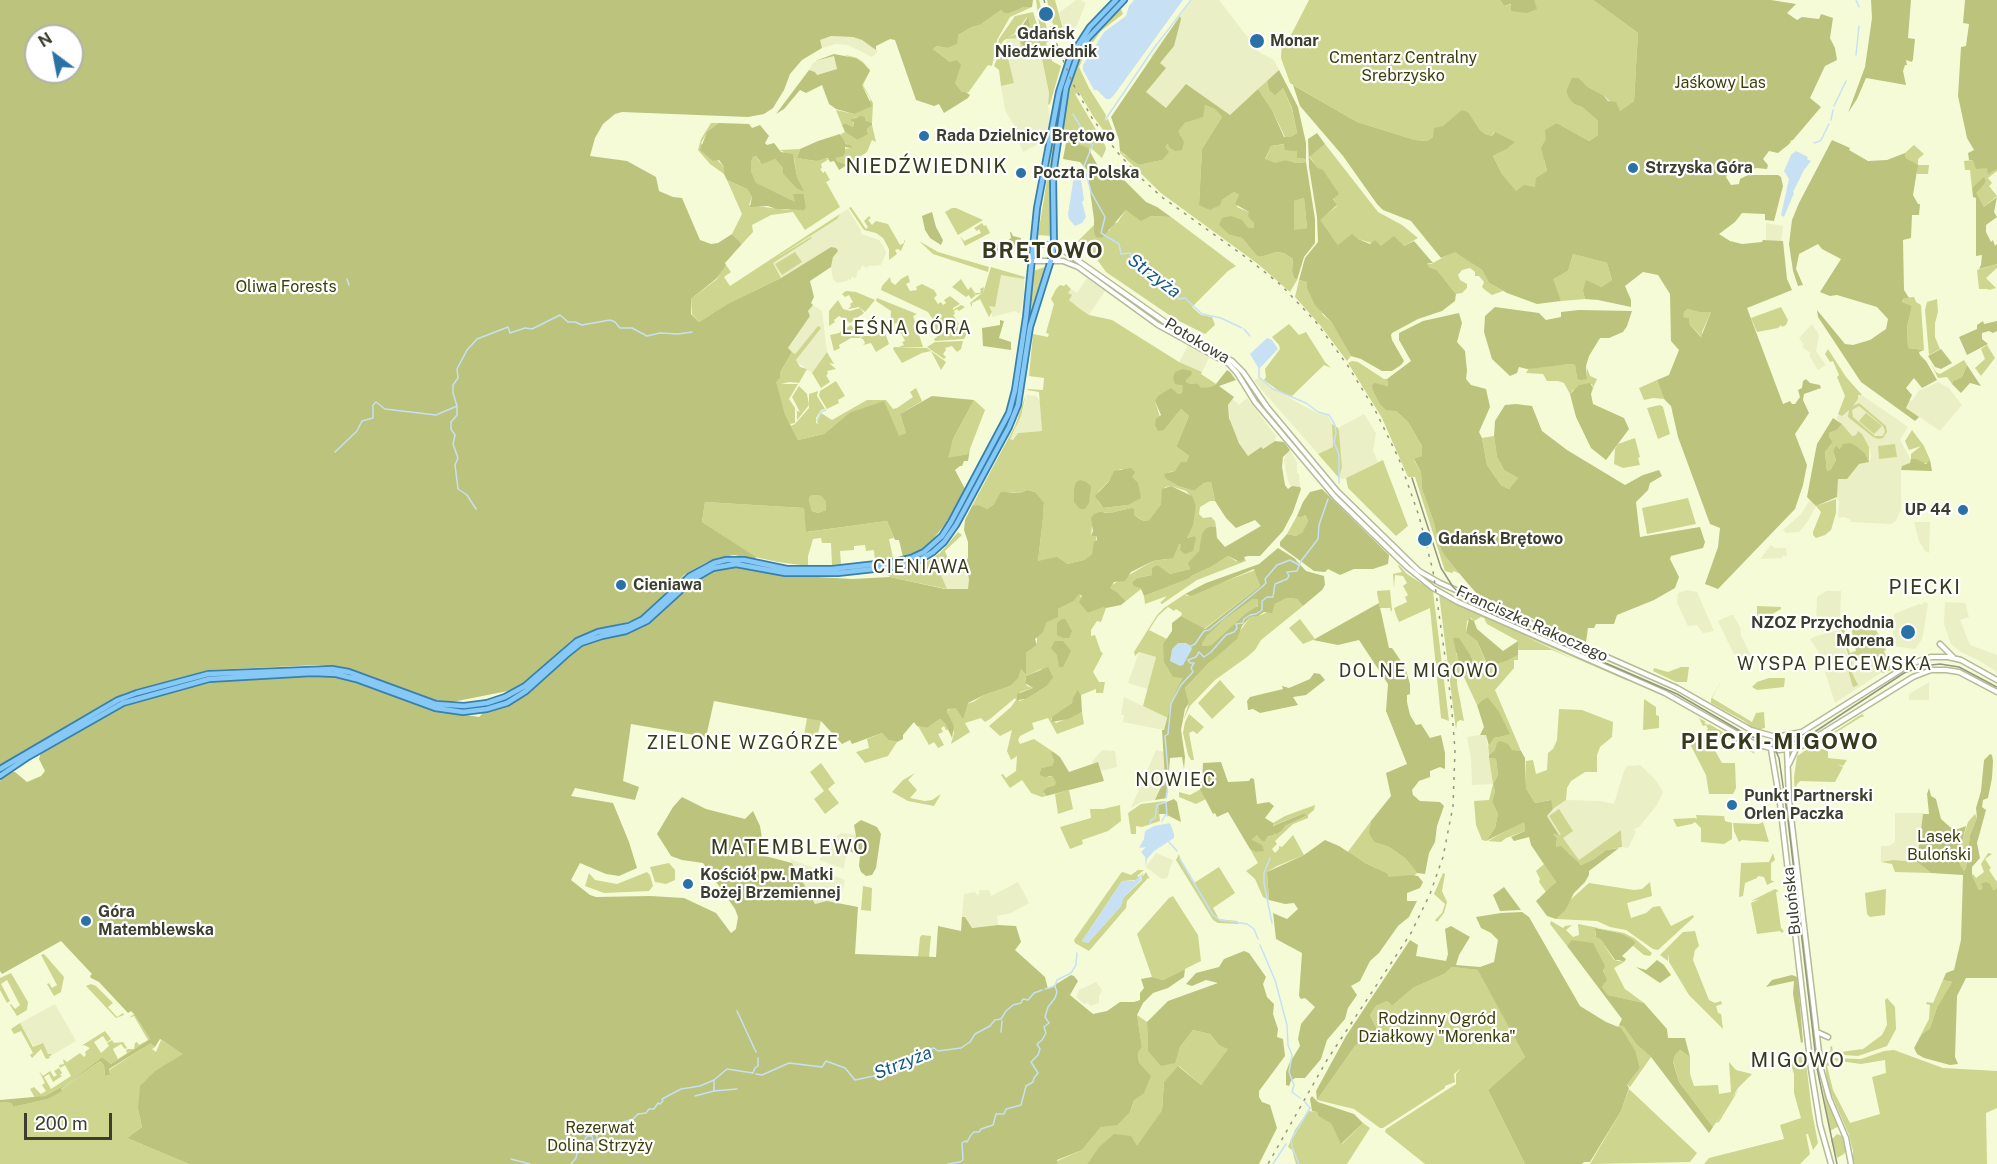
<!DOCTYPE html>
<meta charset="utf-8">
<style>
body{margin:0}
#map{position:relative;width:1997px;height:1164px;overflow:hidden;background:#f6fbd7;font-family:"Public Sans",sans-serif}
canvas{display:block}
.north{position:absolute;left:24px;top:24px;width:60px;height:60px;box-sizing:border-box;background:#fff;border:2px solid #b1b2ac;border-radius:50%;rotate:328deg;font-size:16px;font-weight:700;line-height:24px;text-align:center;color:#3c3e30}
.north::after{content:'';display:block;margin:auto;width:21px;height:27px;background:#2a72a6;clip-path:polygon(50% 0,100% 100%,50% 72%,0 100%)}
.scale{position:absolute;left:24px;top:1113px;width:88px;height:27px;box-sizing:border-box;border:3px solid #3c3e30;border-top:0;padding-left:8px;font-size:18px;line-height:21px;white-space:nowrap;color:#3c3e30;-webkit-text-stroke:4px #fff;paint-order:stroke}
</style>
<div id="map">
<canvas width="1997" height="1164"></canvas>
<div class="north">N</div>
<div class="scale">200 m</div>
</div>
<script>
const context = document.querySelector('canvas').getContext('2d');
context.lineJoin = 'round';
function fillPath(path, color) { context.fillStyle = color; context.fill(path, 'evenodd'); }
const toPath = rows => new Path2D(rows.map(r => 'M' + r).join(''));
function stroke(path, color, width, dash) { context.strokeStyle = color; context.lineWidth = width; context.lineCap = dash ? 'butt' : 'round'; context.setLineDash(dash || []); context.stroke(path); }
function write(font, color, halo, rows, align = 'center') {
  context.font = font + ' "Public Sans",sans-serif'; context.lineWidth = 4.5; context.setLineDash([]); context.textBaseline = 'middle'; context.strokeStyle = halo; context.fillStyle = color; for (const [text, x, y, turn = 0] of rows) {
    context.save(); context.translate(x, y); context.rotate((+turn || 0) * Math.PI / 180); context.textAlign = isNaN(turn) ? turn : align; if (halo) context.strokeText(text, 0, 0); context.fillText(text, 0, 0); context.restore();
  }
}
fillPath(toPath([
 [1076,0,1081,0,1086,3,1075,30,1066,38,1059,13],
 [1192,0,1219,0,1259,52,1274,60,1279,70,1230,115,1167,109,1145,92,1165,68,1151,56],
 [831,36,853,37,862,40,878,51,872,57,848,45,836,44,822,48,819,40],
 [1019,37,1040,48,1049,94,1048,106,1050,118,1045,146,1038,144,1023,152,1014,131,1014,125,1005,110,1001,86,1014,83,1007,55,1006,40],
 [834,56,837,69,816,75,815,72,809,70,813,63,818,60],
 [848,209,861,230,861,234,879,240,884,247,886,253,881,265,868,266,867,268,862,265,860,270,858,270,856,278,851,277,851,280,848,279,847,281,837,283,833,279,831,267,833,257,831,247,781,278,771,261,837,219,840,214],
 [1766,223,1783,226,1781,241,1766,240],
 [990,272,1024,279,1024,294,1020,314,1015,311,992,317,992,312,988,305,989,295,986,286],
 [1087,278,1105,291,1089,315,1069,300,1068,293,1071,289,1077,293],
 [813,305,822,311,827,352,812,373,796,361,799,357,788,349,810,316,808,311],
 [1812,324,1819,335,1816,351,1826,365,1818,370,1809,355,1811,353,1802,347,1804,345,1799,338],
 [1188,346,1210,356,1202,372,1179,362],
 [1260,377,1273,389,1317,413,1327,415,1332,424,1333,447,1318,454,1254,381],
 [1938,382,1949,388,1962,405,1940,431,1906,408,1906,406,1909,400,1912,401,1920,389,1921,390],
 [1027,395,1036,396,1040,401,1042,431,1018,433,1013,440,1010,439,1021,416],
 [1854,395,1862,395,1908,427,1900,440,1911,460,1910,463,1901,470,1901,510,1895,522,1891,524,1851,522,1851,520,1844,517,1839,518,1838,515,1839,501,1836,497,1836,476,1849,475,1859,464,1869,462,1871,457,1869,447,1862,434,1852,436,1836,418],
 [1247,398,1276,436,1275,441,1263,449,1260,448,1248,456,1231,428,1228,405,1233,399,1239,405],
 [1364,414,1376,433,1373,451,1378,462,1344,479,1339,478,1342,467,1338,428],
 [1290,450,1297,463,1297,473,1299,474,1300,487,1291,486,1288,481,1284,460,1287,452],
 [1810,500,1816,506,1808,521,1799,532,1786,533,1783,530,1801,514],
 [1914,522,1930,522,1929,553,1925,551,1919,541],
 [1771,545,1775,548,1786,548,1787,556,1782,556,1782,558,1760,559],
 [965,565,969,579,968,589,947,589,941,575],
 [1687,590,1697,592,1714,631,1703,633,1697,625,1688,626,1677,603,1678,593],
 [1826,591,1841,591,1840,620,1816,627,1817,597],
 [1924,602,1928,603,1924,629,1922,639,1915,649,1892,646,1894,614,1919,604,1922,605],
 [1945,602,1965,603,1969,617,1960,620,1970,645,1997,655,1997,672,1978,660,1961,652,1951,644,1944,624],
 [1731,615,1733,615,1740,627,1741,636,1751,655,1740,659,1736,657,1728,642,1718,621],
 [1840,630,1848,658,1823,665,1818,651,1810,639,1816,636],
 [1139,652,1156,657,1148,689,1128,683],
 [1856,653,1859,656,1871,654,1890,667,1835,703,1825,672,1848,664],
 [1929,682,1929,700,1909,700,1909,694],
 [1124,697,1168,718,1164,730,1123,722,1124,715,1121,715],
 [1486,734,1493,784,1472,785,1471,758,1467,737],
 [1102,750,1115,751,1117,767,1101,771,1098,762,1093,764,1092,762],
 [1156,750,1165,752,1165,778,1155,800,1141,802,1131,808],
 [1640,765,1655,779,1663,792,1657,805,1639,827,1634,829,1636,832,1628,848,1622,847,1621,830,1579,860,1559,835,1547,816,1549,813,1566,800,1600,801,1614,804,1624,771,1627,766],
 [1895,813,1924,813,1917,862,1893,860,1881,862,1881,846,1889,846,1895,842],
 [841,833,856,835,845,860,844,869,819,860,825,852,818,849],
 [1156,853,1173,860,1167,878,1162,879,1146,867],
 [790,859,845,880,839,903,827,901,815,904],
 [1018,882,1029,903,1011,913,997,916,998,925,971,928,965,917,962,917,964,894,975,892,977,895,979,894,979,890,989,890,991,896],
 [1096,982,1102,990,1099,996,1099,1003,1090,1006,1088,1003,1084,1004,1076,997,1079,990],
 [55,1004,76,1041,49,1057,41,1043,34,1047,20,1023]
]), '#eaefc5');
fillPath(toPath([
 [1036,0,1039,0,1050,40,1046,43,1052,61,1061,66,1050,104,1048,105,1049,93,1040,49,1031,50,1026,32,1030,25,1027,17,1015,33,1008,38,1017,33,1025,50,1022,52,1019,38,1006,39,1003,41,993,62,999,39,1015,16,1033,12,1041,37],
 [1047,0,1055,0,1063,29,1056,36],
 [1309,0,1500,0,1504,6,1534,0,1593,0,1638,33,1634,101,1620,111,1603,95,1588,87,1579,78,1570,83,1566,91,1574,104,1582,107,1598,121,1598,135,1589,141,1557,123,1546,139,1544,160,1547,171,1535,187,1515,191,1502,174,1493,156,1505,150,1494,132,1492,136,1485,134,1480,130,1469,113,1427,141,1415,140,1357,122,1290,83,1281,58,1282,38,1287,38,1291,35],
 [1024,7,1032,7,1010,17,997,40,992,66,988,65,968,93,964,91,962,92,955,83,950,62,933,49,937,46,947,48,958,35,972,27,980,25,1001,10,1010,13],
 [1121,9,1123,14,1101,31,1086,52,1079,67,1089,88,1106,115,1105,120,1108,119,1115,136,1111,141,1093,116,1080,94,1079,92,1075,94,1105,145,1106,149,1102,158,1091,148,1089,150,1072,142,1062,142,1067,96,1072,77,1085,49,1101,27],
 [1006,44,1007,54,1014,83,1001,86,999,70,994,66,1002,47],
 [845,55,846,55,857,58,863,62,870,70,863,85,873,103,872,123,858,117,854,118,853,127,845,123,842,125,836,110,854,114,871,100,862,85,869,71,862,62],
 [1267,81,1269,90,1283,88,1292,109,1297,133,1290,137,1285,137,1272,110,1258,89],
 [1205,105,1215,109,1222,117,1202,149,1199,205,1222,200,1234,192,1239,195,1237,207,1249,212,1254,223,1254,228,1248,228,1230,235,1242,238,1257,256,1264,256,1276,252,1284,253,1293,259,1292,271,1294,278,1297,280,1290,292,1258,264,1161,193,1120,153,1120,151,1124,155,1132,158,1139,165,1162,160,1164,147,1181,136,1177,131,1185,123,1202,117],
 [1058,112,1051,173,1052,236,1038,235],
 [711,123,719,123,707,133,701,143,724,167,724,174,710,164,698,150,701,139],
 [872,125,876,142,872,140,867,152,847,165,837,161,836,158,845,153,844,149,851,148,851,146,848,145,842,140,841,134,845,132,857,140,868,133,867,129],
 [1285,144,1297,150,1297,158,1306,159,1306,162,1296,163,1286,160,1275,164,1265,160,1271,146],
 [1325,144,1378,212,1402,225,1418,238,1404,246,1381,246,1358,239,1338,245,1319,220,1337,206,1318,168,1309,156],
 [1914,145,1924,154,1918,159,1918,165,1929,165,1928,174,1917,174,1917,165,1906,158,1905,153],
 [800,149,797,158,816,161,820,158,829,159,821,164,822,168,820,169,823,173,825,171,830,180,826,182,840,207,805,230,793,212,771,215,752,225,753,232,742,244,732,234,742,214,727,180,747,189,752,197,749,205,787,210,806,207,804,194,795,203,756,184,751,171,751,162,753,157,756,156,760,162,775,159,783,168,783,174,797,189,803,190,797,177,794,158,780,150],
 [1973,160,1987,168,1997,169,1997,171,1988,178,1992,183,1989,186,1997,196,1984,207,1975,193,1984,185,1986,181,1984,178,1972,188,1970,170,1965,170,1964,161],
 [1304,198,1307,228,1294,231,1294,201],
 [851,207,866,229,868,227,864,221,869,216,871,218,868,220,872,225,876,221,888,224,900,245,904,243,904,240,905,241,901,251,898,249,895,250,897,254,889,260,889,249,883,238,876,233,864,230,849,208],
 [952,208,956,208,983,220,958,235,945,212],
 [1126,210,1145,218,1151,216,1171,217,1236,266,1228,271,1192,307,1201,315,1212,317,1215,325,1205,334,1175,319,1106,272,1096,258,1078,241,1094,225,1094,232,1109,231,1114,222,1117,223],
 [840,214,837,219,771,261,811,237,812,238,773,263,781,278,729,303,699,322,692,314,691,299,717,279,723,268,726,265,731,272,724,277,730,286],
 [982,223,984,226,986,225,990,233,965,246,960,236,964,241,981,233,979,229,977,231,974,228],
 [919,241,938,252,989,267,988,272,933,254],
 [1455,251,1482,270,1489,283,1503,291,1492,295,1485,290,1482,287,1484,282,1479,276,1475,276,1475,272,1470,268,1462,270,1458,275,1460,280,1467,284,1467,288,1462,293,1456,294,1437,270,1429,267,1427,263,1431,264],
 [795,252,802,262,782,275,775,264],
 [1573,254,1607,263,1612,280,1601,287,1583,291,1585,299,1561,301,1552,279,1568,271],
 [1997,264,1997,268,1986,278,1996,288,1989,290,1988,289,1979,289,1977,270],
 [991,267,1025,277,1024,279,1001,275,995,307,989,306,992,312,989,317,980,299,972,303,972,307,970,303,982,293,977,295,972,292,976,295,971,299,969,295,966,297,952,287,961,279,968,290,971,287,975,293,979,293,981,292,980,289,984,287,983,293],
 [1045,267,1027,331,1020,387,1033,271],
 [908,275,910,282,906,284,910,291,917,290,916,287,922,284,934,290,937,295,934,298,938,304,941,302,943,305,946,303,944,300,950,296,960,304,953,308,953,310,961,305,965,307,959,311,957,309,954,311,955,314,953,315,959,324,957,326,961,332,965,330,967,334,964,339,935,341,934,339,937,337,934,321,928,312,881,290,882,286,890,277,891,282,895,285,901,279],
 [1299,280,1307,282,1323,315,1332,323,1341,338,1351,356,1347,361,1320,325,1295,297],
 [1066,284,1071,289,1068,293,1072,295,1069,300,1079,308,1089,315,1112,320,1179,362,1202,372,1201,374,1216,384,1210,387,1201,389,1192,383,1187,383,1186,380,1189,376,1178,385,1184,386,1182,393,1155,401,1164,430,1181,409,1189,416,1177,445,1177,447,1189,456,1186,462,1175,471,1169,472,1166,479,1178,486,1194,491,1204,483,1211,482,1215,501,1210,501,1200,507,1199,514,1203,518,1211,517,1215,521,1216,527,1211,526,1206,528,1199,551,1189,565,1190,569,1170,574,1158,565,1152,571,1152,575,1137,578,1132,582,1133,586,1141,589,1126,601,1117,592,1110,588,1110,586,1153,561,1167,559,1179,544,1194,536,1186,538,1196,505,1191,496,1186,491,1171,486,1165,487,1161,504,1149,520,1144,521,1134,515,1131,508,1110,513,1104,512,1092,526,1091,536,1097,536,1092,554,1084,560,1067,564,1038,561,1043,518,1041,501,1035,492,1027,490,1020,493,1010,492,987,509,972,506,1015,426,1026,394,1021,416,1010,439,1013,440,1018,433,1042,431,1039,392,1027,390,1028,389,1043,390,1044,378,1029,376,1033,334,1048,337,1049,334,1046,333,1054,304,1051,299,1056,289,1060,285,1064,286],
 [1120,469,1126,470,1128,505,1103,508,1098,501,1098,492],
 [846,291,856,292,875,300,865,312,859,307,849,309,848,309,851,306,850,304,853,302,849,295,845,297,842,294],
 [1914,297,1916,302,1921,305,1924,350,1908,348,1907,327,1912,306,1902,303,1904,298],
 [877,298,917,314,913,316,923,347,899,347,904,345,902,342,905,341,900,331,903,329,899,322,894,324,895,326,890,327,891,311,876,301],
 [1937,299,1938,312,1935,323,1935,337,1940,349,1929,355,1925,310,1927,302],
 [838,300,843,309,850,311,860,308,864,313,850,323,839,316,834,320,835,322,829,326,829,311],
 [1781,307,1788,320,1786,325,1782,327,1781,325,1778,328,1757,332,1751,318],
 [1688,309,1711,312,1702,332,1702,337,1690,325,1689,318,1682,317,1684,312],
 [1289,324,1299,335,1306,332,1325,362,1331,368,1324,365,1292,396,1283,394,1264,380,1266,377,1265,369,1280,349,1279,345,1272,337],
 [851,325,861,336,860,338,851,338,839,345,840,348,834,351,830,335,839,333],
 [818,326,821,328,796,360,800,367,807,369,799,383,789,382,781,384,798,384,789,399,795,408,795,423,790,424,785,414,775,382,792,352,795,354,797,352],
 [884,330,889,344,876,352,871,343,863,345,864,349,863,345,865,343,863,339,861,339,862,336,869,336],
 [963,341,961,349,957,352,952,346,945,348,946,350,943,354,946,357,944,359,927,347,935,342],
 [1987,345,1995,358,1981,376,1975,368,1985,359,1981,349],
 [894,347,927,348,946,362,941,370,931,351,922,353,902,363,893,349],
 [1828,349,1846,377,1862,395,1858,395,1858,399,1853,406,1859,403,1886,426,1887,432,1883,438,1878,439,1873,437,1848,417,1849,410,1842,416,1838,414,1845,396,1837,377,1839,375,1833,361,1830,362,1825,354],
 [1859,406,1883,426,1885,431,1883,436,1875,436,1853,417,1852,410],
 [827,352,834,364,829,363,836,369,827,371,828,374,826,375,830,382,821,388,812,373],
 [1964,360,1967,365,1962,377,1953,381,1952,384,1947,377,1938,378,1931,364,1936,372,1940,374],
 [1352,361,1358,362,1384,379,1387,379,1388,386,1378,384,1373,391,1379,403,1396,411,1408,422,1422,446,1422,456,1414,460,1421,472,1422,489,1434,523,1439,545,1444,555,1460,574,1454,571,1452,573,1445,571,1415,477,1408,477,1382,418,1348,363],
 [1571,364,1575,365,1577,378,1587,378,1587,368,1590,376,1597,379,1593,388,1592,384,1573,390,1570,394,1564,383,1558,381,1547,381,1543,374,1526,373,1529,368],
 [1657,380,1664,399,1653,398,1644,400,1639,388],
 [836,381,845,396,838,400,839,403,827,409,819,396,820,391],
 [799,386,807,394,809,405,797,420,797,411,800,412,792,397],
 [916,388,922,401,900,414,906,433,899,437,849,413,824,434,798,440,791,426,795,424,809,408,809,394,818,391,817,396,825,409,821,410,816,418,816,423,819,424,817,422,821,413,832,420,867,400,886,400,893,409,897,408,913,397,910,392],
 [974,400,985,410,968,454,947,459,953,439],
 [1660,405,1663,407,1670,434,1658,439,1647,408],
 [1866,413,1882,426,1874,434,1859,421],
 [1332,424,1338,428,1339,432,1342,467,1339,478,1318,454,1333,447],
 [1842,424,1852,436,1856,435,1858,431,1862,434,1869,447,1869,462,1865,453,1851,443,1841,449,1836,447,1833,451,1836,460,1831,469,1827,471,1825,452,1833,442,1829,437,1829,433,1837,430],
 [1912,430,1924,446,1930,460,1929,463,1922,463,1911,459,1911,454,1921,446,1909,450,1905,441],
 [1494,436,1497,457,1504,470,1518,478,1509,489,1501,485,1487,465,1482,438],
 [1635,438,1640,457,1638,458,1640,465,1623,468,1614,464,1615,449,1618,444],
 [1895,444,1897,457,1879,459,1878,446],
 [1383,460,1408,526,1396,536,1348,488,1346,478],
 [815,495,821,496,826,502,826,510,818,513,812,511,809,500,810,496],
 [1688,498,1696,524,1647,534,1642,508],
 [1836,499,1836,513,1831,530,1825,535,1816,538,1813,535,1813,532,1821,512,1816,506],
 [705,502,804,508,807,532,887,521,894,538,889,539,893,558,875,561,874,550,866,551,865,545,854,546,854,550,840,551,841,564,832,565,831,543,822,543,821,538,813,539,808,556,808,566,778,562,755,557,702,522],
 [1304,514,1308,521,1302,534,1296,536,1287,534,1297,516],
 [958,532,962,535,945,551,952,569,941,575,947,589,890,577,886,574,907,570,925,563,940,553],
 [1228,556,1236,561,1245,559,1246,561,1197,580,1162,604,1160,603,1167,596,1145,604,1144,596,1188,579,1193,575,1211,567],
 [1399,565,1407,574,1433,591,1449,721,1441,718,1430,608,1399,622,1396,615,1394,608,1407,602,1405,597,1408,595,1403,586,1407,583,1403,576,1395,575,1394,588,1393,574,1402,572,1398,566],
 [1255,570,1260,586,1204,629,1181,616,1182,613,1176,609,1174,611,1168,607,1158,616,1149,630,1167,639,1163,644,1168,669,1182,677,1168,718,1143,706,1156,657,1139,652,1135,656,1134,652,1157,615,1164,608,1185,594,1187,596],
 [1390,590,1392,610,1391,612,1390,608,1380,608,1377,593,1377,591],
 [1079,593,1088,613,1103,606,1106,608,1101,622,1097,621,1091,630,1091,636,1095,635,1101,652,1103,653,1093,672,1099,682,1105,682,1103,693,1096,693,1096,689,1081,695,1076,691,1072,703,1051,719,1056,723,1082,712,1084,724,1057,734,1048,718,1032,723,1034,729,1020,736,1018,740,1020,744,1034,739,1052,751,1051,753,1054,761,1052,767,1041,768,1040,772,1049,777,1052,776,1057,782,1055,785,1048,787,1044,794,1046,796,1042,797,1031,793,1022,780,1010,788,1001,775,1003,774,1006,778,1016,771,1017,756,1011,760,1007,751,1012,730,1000,736,989,726,1011,707,1016,700,1015,698,990,719,985,722,981,718,965,723,970,732,951,744,954,733,947,712,949,709,973,702,984,695,1010,686,1021,669,1025,674,1025,656,1026,653,1037,645,1037,636,1044,629,1047,622,1058,609,1074,601],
 [1041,669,1049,682,1047,686,1026,699,1019,701,1020,692,1033,688,1027,686,1025,681,1026,676],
 [1439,594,1447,600,1446,598,1626,678,1628,681,1522,635,1576,660,1552,650,1518,650,1518,641,1487,624,1484,618,1481,617,1474,621,1471,618,1467,621,1466,633,1477,641,1487,665,1507,661,1518,655,1518,660,1514,660,1514,668,1495,690,1521,751,1495,750,1489,755,1488,745,1489,746,1494,738,1498,737,1498,710,1488,697,1482,700,1477,705,1462,673,1476,677,1472,658,1471,656,1456,653,1462,672,1457,675,1457,684,1464,721,1460,720,1457,722,1456,730],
 [1467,596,1628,668,1630,671,1484,608],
 [1287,598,1297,599,1303,606,1261,640,1255,650,1247,657,1215,680,1190,706,1183,721,1189,703,1185,688,1240,631,1250,617,1261,615,1273,609,1275,604],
 [1253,599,1259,599,1259,603,1256,608,1246,613,1211,645,1202,646,1201,643,1207,636,1225,619],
 [1757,606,1781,607,1781,609,1759,622,1757,620],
 [1300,619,1315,639,1303,644,1289,628],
 [1872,622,1886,650,1884,651,1890,667,1893,666,1894,669,1883,673,1878,669,1879,666,1870,654,1858,655,1852,659,1852,673,1858,685,1853,687,1848,670,1849,658,1841,630,1844,629,1846,634,1843,635,1850,653,1856,651,1851,627],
 [1681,667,1689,667,1687,682,1676,682,1653,671,1654,668,1668,672],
 [1723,678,1712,698,1752,722,1756,713,1764,712,1765,728,1757,730,1771,733,1752,729,1745,725,1718,709,1721,709,1745,723,1745,725,1753,728,1744,721,1711,703,1711,699],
 [1769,678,1785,678,1784,687,1757,690,1752,687,1757,682],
 [1220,680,1235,697,1212,719,1198,703],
 [1644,699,1656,707,1656,715,1659,716,1659,728,1643,730],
 [1559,709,1582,710,1613,722,1612,737,1600,747,1597,755,1597,772,1585,772,1571,781,1567,788,1566,800,1553,809,1550,800,1535,803,1526,788,1526,761,1533,760,1536,774,1547,770,1548,753,1553,749,1557,740],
 [1189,714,1204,727,1197,734,1193,731,1189,733,1194,760,1191,760,1188,755,1183,733,1185,722],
 [1862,714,1864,717,1861,717,1816,745,1818,749,1828,749,1828,758,1847,760,1843,766,1837,764,1843,767,1835,782,1800,781,1797,784,1796,789,1798,791,1795,794,1794,777,1797,756],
 [795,715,821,721,817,738,807,739,804,735,807,718],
 [1699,718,1706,722,1704,723,1708,725,1709,724,1752,749,1755,754,1725,737,1720,739,1717,732,1711,735,1709,731,1706,731,1708,729,1706,725,1703,726],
 [940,719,945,722,948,730,946,730,944,726,941,728,943,732,938,734,944,745,938,748,934,742,929,745,918,726,927,728],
 [882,733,888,740,897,742,888,756,865,763,856,752,869,748,867,739],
 [1689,736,1703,736,1711,750,1714,749,1722,763,1735,763,1736,788,1733,794,1709,794,1706,775,1689,742],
 [1489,758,1496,759,1498,775,1493,784,1495,791,1492,802,1498,814,1495,828,1486,841,1482,840,1476,825,1474,801,1489,800,1493,784],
 [821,763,835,783,828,789,839,803,825,814,814,799,824,791,810,772],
 [915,773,908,780,917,790,910,798,925,801,932,800,941,794,934,806,908,801,892,792,903,780],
 [1201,789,1206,799,1196,804,1179,797,1179,792,1190,795],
 [1069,790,1073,809,1058,814,1055,794],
 [1165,801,1159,812,1160,821,1142,827,1136,826,1136,834,1131,834,1128,813,1141,804],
 [1120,805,1121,821,1108,831,1082,840,1083,844,1070,849,1060,827,1091,818,1090,809,1103,809],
 [1315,805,1314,810,1308,815,1308,818,1293,824,1275,841,1277,844,1272,849,1275,853,1279,849,1279,846,1282,847,1293,835,1304,855,1277,866,1267,872,1269,900,1263,897,1255,879,1246,871,1258,863,1250,849,1259,852,1252,840,1257,835,1268,837,1274,835,1274,833,1285,826,1306,816,1302,814,1272,826,1273,823,1285,816],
 [1559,809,1573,831,1563,838,1579,860,1621,830,1622,847,1606,850,1594,859,1581,865,1573,859,1570,854,1556,847,1557,838,1553,834,1561,835,1549,816],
 [1975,814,1977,818,1970,835,1966,867,1963,872,1958,861,1959,852,1968,822],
 [1696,815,1724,816,1725,821,1732,823,1732,839,1724,844,1701,842,1701,828,1695,822,1692,824,1677,827,1673,819,1695,818,1697,819],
 [1371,821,1370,833,1374,842,1389,847,1405,858,1417,873,1413,877,1389,877,1387,873,1365,863,1347,853],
 [1524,821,1525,831,1506,838,1501,842,1488,841],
 [1763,822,1769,842,1742,840,1739,842,1734,831,1733,823,1759,824],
 [1773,853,1775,860,1771,863,1771,879,1772,881,1775,881,1767,885,1764,877,1758,876,1757,878,1745,883,1743,896,1739,897,1741,863,1769,862],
 [1988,853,1992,854,1985,859,1991,868,1989,870,1997,882,1997,888,1993,890,1983,888,1979,890,1972,875,1973,874,1976,878,1984,872,1981,864],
 [1179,854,1181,862,1194,883,1219,867,1235,893,1213,908,1218,917,1217,919,1237,921,1239,924,1218,923,1213,920,1176,860],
 [1893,860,1917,862,1931,873,1895,872,1892,864,1881,862],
 [669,863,675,870,675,880,666,884,655,882,650,867],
 [1544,864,1556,882,1546,892,1539,882,1540,879,1536,871],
 [1138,870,1144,870,1137,876,1139,877,1136,880,1122,881,1082,941,1088,943,1121,906,1122,899,1142,880,1141,875,1143,876,1146,872,1150,879,1148,878,1127,901,1126,908,1089,951,1075,943,1074,940,1121,873,1123,872,1131,875],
 [647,872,650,875,653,886,649,891,604,893,585,886,589,873,595,880,617,884],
 [1443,873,1445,874,1442,891,1447,902,1444,913,1437,922,1435,920,1442,913,1445,904,1434,894],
 [1650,882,1652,896,1627,903,1631,918,1646,913,1653,907,1660,906,1671,926,1693,915,1694,917,1658,950,1653,949,1626,930,1610,927,1597,921,1556,919,1565,911,1569,901,1589,883,1634,890,1642,889],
 [863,886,872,888,871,911,861,910],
 [1775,889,1779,891,1776,892,1781,928,1784,931,1782,933,1780,931,1757,934,1751,903,1760,899,1751,901],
 [1886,889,1885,915,1870,917,1867,914,1865,893],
 [1173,896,1198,935,1201,961,1163,980,1152,977,1137,934,1169,898],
 [1551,921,1563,928,1565,926,1572,925,1566,930,1573,937,1579,935,1578,924,1624,933,1634,938,1652,953,1650,956,1644,955,1633,946,1636,943,1620,933,1598,928,1595,931,1596,937,1601,940,1614,960,1624,962,1614,968,1625,989,1644,1003,1608,995,1602,987,1605,983,1603,968,1573,940,1567,946,1550,924],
 [1695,931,1699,946,1695,950,1693,960,1709,1000,1715,1003,1721,1001,1722,1004,1716,1006,1718,1013,1721,1014,1723,1029,1689,995,1669,962,1669,953,1668,961,1660,955,1683,932],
 [922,935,931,936,929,957,918,957,920,937],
 [44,954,64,977,61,992,54,996,47,984,49,983,52,988,57,985,41,955],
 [1452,967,1479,970,1525,1057,1488,1090,1525,1164,1425,1164,1385,1132,1386,1129,1456,1084,1456,1074,1461,1068,1454,1074,1455,1082,1445,1086,1445,1088,1383,1128,1380,1128,1354,1109,1317,1100,1355,1046,1377,1029,1370,1015,1376,1006,1387,1001,1392,1006,1413,988,1444,974],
 [11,973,28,1002,27,1010,17,1016,10,1005,11,1004,15,1009,20,1005,7,980,1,984,10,1001,7,1003,0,990,0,978],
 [1943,980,1952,982,1937,1007,1930,1028,1922,1034,1914,1048,1929,1019,1930,1005,1926,1004,1927,1002,1933,1003],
 [91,984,96,986,113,1003,108,1007,117,1017,123,1013,124,1015,116,1018,86,986],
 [1887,998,1895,1007,1896,1029,1887,1046,1858,1056,1844,1055,1831,1053,1830,1047,1832,1046,1833,1053,1863,1049,1882,1035,1887,1025,1885,1000],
 [134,1014,150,1039,111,1064,102,1057,67,1084,45,1096,35,1098,30,1089,34,1087,41,1094,46,1091,42,1085,45,1083,39,1071,43,1076,50,1071,54,1077,57,1075,54,1071,59,1068,62,1073,60,1075,62,1076,53,1082,49,1074,44,1077,51,1089,71,1076,65,1065,60,1068,59,1065,64,1064,63,1059,67,1062,80,1053,84,1057,86,1055,85,1052,90,1048,84,1045,81,1046,105,1031,111,1039,107,1042,103,1036,94,1042,101,1053,109,1046,107,1043,112,1040,114,1043,123,1042,127,1048,125,1049,121,1044,113,1049,118,1059,127,1053,126,1050,128,1049,134,1049,135,1043,137,1042,139,1045,148,1040,134,1016,129,1018],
 [1137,1015,1147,1022,1148,1051,1174,1063,1180,1047,1193,1030,1210,1034,1219,1045,1229,1048,1201,1085,1179,1066,1164,1082,1162,1110,1137,1147,1098,1148,1087,1164,1058,1164,1057,1161,1082,1150,1101,1127,1130,1112,1134,1100,1139,1063,1138,1053,1142,1047],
 [20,1023,33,1047,43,1043,48,1054,52,1054,49,1057,42,1047,50,1058,46,1059,41,1049,32,1058,30,1055,33,1053,21,1031,14,1034,11,1029],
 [1619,1025,1624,1027,1636,1044,1651,1057,1630,1087,1627,1085,1640,1068,1636,1052,1618,1027],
 [161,1040,184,1054,156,1070,138,1109,142,1127,127,1138,189,1164,0,1164,0,1102,11,1103,13,1107,48,1099,100,1061,104,1065,105,1076,110,1075,109,1070,152,1042,155,1047,152,1049,156,1052],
 [1815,1044,1816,1044,1823,1086,1839,1126,1830,1131],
 [1680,1050,1690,1057,1690,1074,1694,1086,1718,1085,1719,1094,1731,1092,1729,1062,1736,1070,1752,1074,1738,1088,1732,1098,1739,1089,1719,1122,1716,1123,1726,1107,1713,1127,1679,1082,1673,1061,1675,1055],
 [1894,1050,1943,1068,1997,1071,1997,1108,1986,1113,1987,1164,1853,1164,1853,1151,1849,1135,1827,1084,1825,1059,1830,1065,1827,1066,1833,1090,1850,1123,1880,1114,1872,1077,1886,1073,1885,1060,1861,1064,1832,1060,1830,1058,1861,1059,1884,1051],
 [1803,1056,1806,1062,1812,1112,1818,1143,1813,1150,1808,1134,1806,1134,1810,1154,1800,1164,1704,1164,1709,1158,1784,1139,1780,1125,1801,1118,1794,1093,1794,1074,1789,1059],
 [1629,1089,1697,1153,1690,1162,1590,1164,1621,1111],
 [1308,1111,1317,1112,1318,1116,1331,1122,1342,1144,1363,1123,1370,1128,1347,1164,1296,1164,1292,1150,1288,1147,1295,1130],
 [1837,1134,1842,1136,1846,1150,1844,1154,1837,1158,1831,1140]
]), '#cdd58e');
fillPath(toPath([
 [0,0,1033,0,1032,7,1024,7,1010,13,1005,13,1001,10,980,25,972,27,958,35,957,44,947,48,937,46,933,49,950,62,957,60,961,65,955,83,962,92,964,91,970,95,968,98,944,113,939,104,934,106,916,100,895,40,890,39,876,46,876,50,862,40,853,37,831,36,820,40,822,48,802,60,790,74,784,90,773,108,764,114,748,117,622,112,615,114,603,124,595,138,590,156,627,161,656,177,659,191,673,197,682,198,700,240,711,244,718,243,732,234,742,244,725,263,726,265,717,278,691,299,691,314,699,322,729,303,781,278,823,252,831,247,836,248,838,251,833,257,831,267,810,281,814,297,811,303,813,305,808,311,810,316,788,348,792,352,780,373,780,378,776,382,785,414,798,440,824,434,849,413,884,401,899,436,906,433,900,414,932,396,974,400,953,439,948,458,968,454,970,448,968,461,964,461,962,466,960,466,955,470,965,489,946,523,933,539,922,549,903,557,899,540,895,540,887,521,806,532,804,508,705,502,702,522,756,557,755,559,734,555,718,558,705,563,684,575,646,613,632,621,592,631,572,640,526,682,513,690,452,702,434,700,341,667,318,665,209,670,125,693,0,765],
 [36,36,72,36,72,72,36,72],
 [815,495,821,496,826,502,826,510,818,513,812,511,809,500,810,496],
 [1500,0,1534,0,1537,9,1527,13,1511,11,1511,4,1504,6],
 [1593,0,1771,0,1796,4,1787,13,1797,20,1802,17,1819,19,1821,14,1833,18,1830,38,1835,48,1837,60,1825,66,1810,98,1821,107,1793,140,1790,141,1791,142,1788,145,1778,153,1769,151,1763,159,1768,165,1767,169,1756,168,1746,172,1730,171,1726,177,1731,185,1739,184,1740,179,1748,175,1778,175,1781,177,1783,186,1774,221,1765,220,1765,214,1742,213,1735,222,1719,234,1730,241,1742,244,1762,242,1763,240,1783,241,1787,279,1792,290,1747,308,1783,404,1790,401,1792,404,1795,404,1800,397,1798,390,1802,388,1803,381,1806,379,1810,383,1820,385,1821,388,1804,394,1803,400,1809,413,1795,434,1807,465,1803,485,1795,509,1718,589,1705,584,1718,547,1720,528,1710,524,1678,437,1671,406,1664,399,1657,380,1669,375,1679,350,1671,341,1670,294,1658,275,1643,272,1625,286,1631,300,1631,307,1598,300,1585,299,1583,291,1586,280,1601,287,1612,280,1607,263,1573,254,1568,271,1553,279,1561,301,1537,304,1507,293,1489,283,1482,270,1455,252,1441,258,1411,221,1383,210,1377,204,1343,156,1300,106,1293,85,1357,122,1415,140,1427,141,1433,137,1434,128,1443,126,1462,110,1469,113,1480,130,1485,134,1492,136,1495,132,1515,142,1505,150,1493,156,1502,174,1516,191,1524,185,1535,187,1536,178,1547,171,1541,148,1546,139,1545,130,1557,123,1589,141,1598,135,1598,121,1582,107,1574,104,1569,98,1566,91,1572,78,1579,78,1588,87,1603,95,1608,101,1616,102,1620,111,1634,101,1638,33],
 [1688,309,1700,312,1711,312,1701,337,1690,325,1689,318,1683,317,1684,312],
 [1871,0,1911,0,1908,38,1915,39,1913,59,1912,62,1906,60,1907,65,1905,65,1903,71,1906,85,1866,78,1857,99,1848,113,1865,67,1872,18],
 [1965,0,1997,0,1997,169,1988,174,1987,168,1976,169,1973,160,1969,160,1968,153,1974,150,1967,138,1958,96,1961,47,1966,46,1969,24,1963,23],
 [1180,16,1181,19,1174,46,1160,63,1166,68,1146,92,1166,108,1186,84,1230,115,1258,89,1272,110,1284,137,1290,137,1297,133,1292,108,1283,88,1275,95,1269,90,1267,81,1279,70,1298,107,1306,143,1306,159,1297,158,1297,151,1285,150,1284,144,1271,146,1265,159,1275,163,1286,160,1296,163,1306,162,1315,219,1315,243,1304,257,1297,280,1294,278,1292,271,1293,259,1284,253,1276,252,1264,256,1257,256,1242,238,1230,235,1219,225,1222,218,1231,216,1242,220,1248,228,1254,228,1254,223,1248,216,1249,212,1235,204,1239,195,1234,192,1222,200,1220,205,1210,210,1199,205,1202,149,1222,117,1215,109,1205,105,1203,117,1185,123,1178,131,1184,142,1182,150,1175,151,1169,147,1168,144,1165,147,1169,152,1162,160,1139,165,1120,151,1119,140,1111,117],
 [1304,198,1307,228,1294,230,1294,201],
 [1028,17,1030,25,1027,32,1031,50,1008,55,1025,50,1017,33],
 [834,54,855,58,862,62,870,71,862,85,872,106,854,114,836,109,829,104,822,85,806,93,800,90,784,109,776,114,809,70,815,72,817,75,837,69,834,56,815,61],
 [861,116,865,117,865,120,872,123,872,125,867,129,868,134,857,140,845,132,842,125,845,123,853,127,854,122,850,120],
 [719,123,749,124,752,128,760,125,769,136,765,143,767,145,774,143,781,152,793,154,797,177,804,191,797,189,783,174,783,168,775,159,762,164,756,156,753,157,751,162,751,171,756,183,795,202,793,194,804,194,806,207,804,210,776,209,768,206,750,207,752,197,747,189,727,180,724,174,724,167,719,160,713,161,700,150,707,132],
 [1317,133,1325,144,1309,157,1318,168,1323,170,1339,194,1333,199,1337,205,1320,220,1338,245,1352,234,1358,239,1370,244,1375,240,1381,246,1394,236,1404,246,1414,241,1433,263,1427,263,1429,267,1437,270,1456,294,1455,301,1442,311,1418,319,1392,333,1391,335,1392,340,1404,361,1401,365,1392,371,1382,371,1361,359,1351,356,1332,323,1315,305,1307,288,1307,282,1299,280,1305,258,1318,242,1317,217,1309,167,1308,139],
 [840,134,846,144,852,146,851,148,845,147,845,153,843,156,836,158,837,161,847,165,839,170,834,161,830,162,828,158,816,161,797,158,800,149,818,141],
 [1832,140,1850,148,1849,150,1868,161,1887,160,1905,153,1906,158,1918,165,1913,195,1918,204,1920,204,1919,215,1912,215,1911,238,1903,240,1904,290,1909,298,1904,298,1902,302,1912,306,1907,327,1908,348,1924,350,1919,352,1920,355,1926,361,1937,380,1922,388,1914,378,1906,388,1912,395,1906,408,1919,417,1915,421,1861,382,1818,317,1817,310,1845,344,1853,345,1870,340,1886,329,1888,319,1877,307,1837,295,1830,296,1820,292,1841,259,1822,249,1818,244,1799,254,1796,269,1803,285,1798,286,1793,271,1789,244,1792,220,1799,203],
 [1072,142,1088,148,1099,168,1109,168,1115,171,1146,202,1157,207,1171,217,1151,216,1141,221,1126,210,1102,238,1096,237,1094,232,1094,219,1087,170,1080,162,1063,159,1066,143],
 [1984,177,1986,181,1984,185,1976,193,1984,207,1997,197,1994,212,1997,217,1986,225,1986,232,1991,242,1993,240,1995,246,1997,244,1997,264,1979,269,1981,265,1982,255,1976,256,1976,198,1973,197,1972,188],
 [932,212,936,227,943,240,941,245,930,238,925,230,922,216],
 [1010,232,1011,232,1013,236,1021,238,1021,242,998,255,985,256,985,249,1006,242,1011,238],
 [1495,307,1539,313,1546,320,1561,317,1561,312,1579,310,1632,311,1627,326,1623,332,1609,338,1600,338,1589,356,1586,366,1587,379,1580,380,1577,378,1575,365,1571,364,1527,369,1519,367,1517,373,1510,376,1492,359,1484,332,1485,316],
 [1459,313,1462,323,1457,342,1465,351,1467,371,1466,379,1471,385,1486,389,1490,407,1479,432,1482,438,1487,465,1501,485,1509,489,1518,478,1504,470,1497,457,1494,436,1495,421,1505,405,1516,404,1532,406,1542,431,1567,450,1625,485,1643,475,1659,470,1662,476,1650,483,1648,490,1636,502,1640,537,1700,527,1705,542,1703,548,1671,556,1670,559,1679,577,1675,588,1654,600,1617,615,1614,624,1596,624,1594,628,1588,628,1586,642,1477,594,1464,579,1444,555,1439,545,1434,523,1422,489,1421,472,1414,459,1422,456,1422,446,1408,422,1396,411,1386,410,1379,403,1373,391,1372,385,1375,383,1388,386,1387,379,1411,361,1399,340,1399,333,1423,321],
 [1000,320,1004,321,999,338,1011,342,1011,350,983,346,982,328,1000,325],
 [1983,321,1984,324,1997,321,1997,331,1993,333,1989,331,1982,333,1982,339,1988,344,1967,355,1959,337,1977,329,1977,325],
 [1941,349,1952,363,1941,369,1935,367,1928,356],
 [1967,365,1981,386,1970,383,1961,393,1952,384,1953,381,1962,377],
 [1183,369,1191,371,1192,374,1186,380,1187,383,1198,384,1201,388,1210,387,1216,384,1227,370,1230,372,1236,380,1219,386,1234,397,1228,405,1229,418,1239,443,1248,456,1261,447,1263,449,1275,441,1284,442,1290,450,1283,457,1282,467,1285,485,1288,489,1292,486,1300,487,1301,489,1293,512,1283,531,1260,556,1248,556,1244,557,1245,559,1240,562,1228,556,1211,567,1193,575,1188,579,1144,596,1141,589,1133,586,1132,582,1137,578,1152,575,1152,568,1158,565,1170,574,1190,569,1188,563,1199,551,1202,534,1206,528,1211,526,1216,527,1217,538,1225,547,1261,526,1255,520,1236,528,1226,518,1215,501,1211,482,1204,483,1194,491,1178,486,1166,479,1164,474,1175,471,1181,462,1186,462,1189,456,1177,447,1177,445,1189,416,1181,409,1164,430,1158,431,1155,425,1156,419,1161,415,1155,401,1158,396,1171,388,1178,394,1182,393,1183,386,1175,384,1173,378,1175,372],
 [1590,383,1593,388,1591,394,1593,404,1624,418,1629,429,1606,460,1591,448,1576,417,1570,394,1579,385],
 [1833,418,1842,424,1837,430,1829,433,1829,437,1833,442,1825,452,1827,471,1831,469,1836,460,1833,451,1836,446,1840,449,1843,444,1851,443,1856,446,1865,453,1869,462,1859,464,1847,479,1838,479,1837,497,1816,506,1807,497,1815,454,1817,444],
 [1911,459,1916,459,1926,464,1930,460,1932,471,1901,470,1902,466,1910,463],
 [1131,468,1135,472,1132,477,1138,483,1141,498,1128,505,1103,508,1095,496,1109,481,1114,471],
 [1080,480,1086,482,1091,486,1089,503,1085,509,1080,509,1074,502,1074,489,1076,482],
 [1171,486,1192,496,1196,505,1193,525,1187,538,1194,536,1196,538,1193,551,1185,554,1180,550,1181,544,1179,544,1173,558,1153,561,1131,572,1125,581,1114,582,1110,588,1117,592,1126,601,1121,605,1106,608,1103,607,1088,613,1079,602,1082,596,1079,594,1074,601,1058,609,1058,617,1047,622,1043,632,1035,639,1037,645,1026,653,1026,673,1025,674,1021,669,1018,678,1010,686,984,695,968,703,963,719,956,708,948,709,947,712,954,726,952,738,945,723,940,719,927,728,917,726,914,722,903,735,903,739,897,742,888,740,882,733,852,744,850,740,842,744,821,721,714,701,706,737,631,724,623,781,639,787,635,800,575,788,571,796,613,803,629,842,637,868,619,876,606,874,580,863,571,880,590,895,596,897,650,896,684,898,716,913,731,933,736,929,738,917,735,909,703,863,682,860,671,856,657,834,673,807,682,797,706,809,745,819,753,811,760,826,765,856,792,863,815,904,827,901,858,907,855,954,936,957,938,926,961,931,962,917,965,917,972,928,998,925,1016,926,1021,942,1015,950,1045,977,1048,989,1071,975,1074,976,1078,981,1070,995,1093,1014,1107,1011,1120,1002,1134,1002,1140,1000,1140,993,1144,988,1141,979,1152,977,1163,980,1185,969,1184,977,1168,988,1153,993,1143,1003,1137,1015,1142,1047,1138,1053,1139,1063,1151,1076,1144,1093,1134,1100,1130,1112,1117,1125,1101,1127,1082,1150,1057,1160,1058,1164,189,1164,127,1138,142,1127,138,1109,140,1086,156,1070,183,1054,160,1039,155,1047,151,1043,109,1069,110,1075,105,1076,104,1065,100,1061,61,1089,62,1091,48,1099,13,1107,11,1103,0,1102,0,1100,45,1096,67,1084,102,1057,111,1064,150,1039,134,1014,131,1011,128,1013,99,982,91,978,90,976,92,974,61,941,2,974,0,971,0,781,11,772,15,772,27,782,41,776,45,771,39,759,41,752,122,705,203,682,326,675,350,679,434,710,479,717,484,712,517,700,533,689,565,658,581,645,598,639,631,632,649,623,694,580,710,571,734,566,784,575,852,579,890,577,945,589,968,589,969,579,965,562,968,558,968,542,964,530,965,520,972,506,978,505,987,509,994,504,1001,492,1020,493,1027,490,1035,492,1044,503,1043,506,1043,518,1038,561,1057,557,1067,564,1084,560,1092,554,1094,542,1097,540,1097,536,1091,536,1093,531,1091,518,1094,514,1100,512,1110,513,1131,508,1134,509,1134,515,1140,519,1144,521,1149,520,1161,504,1162,489],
 [1322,489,1389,555,1388,564,1373,569,1354,569,1340,575,1328,569,1325,572,1314,571,1280,546,1280,542,1287,534,1296,536,1302,533,1308,521,1305,515,1301,517,1297,516,1303,502,1310,492],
 [1278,548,1294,558,1306,571,1324,576,1325,585,1322,590,1303,606,1297,599,1287,598,1275,604,1272,613,1264,612,1258,616,1250,617,1242,626,1237,639,1209,663,1185,688,1189,703,1185,709,1181,730,1185,757,1184,769,1182,757,1170,758,1167,798,1155,800,1165,778,1162,730,1164,730,1172,701,1182,678,1173,677,1164,662,1163,644,1172,631,1172,623,1181,616,1205,629,1260,586,1254,569,1191,596,1185,594,1206,583,1259,564],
 [1253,599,1258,599,1258,606,1246,613,1211,645,1202,646,1202,643,1207,636,1225,619],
 [1379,603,1389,648,1392,648,1405,667,1410,684,1410,694,1407,695,1407,702,1410,715,1416,725,1421,724,1430,738,1441,735,1445,753,1445,769,1440,767,1430,771,1430,777,1419,781,1412,790,1413,795,1420,801,1440,802,1444,806,1437,826,1435,842,1429,853,1425,874,1417,873,1405,858,1389,847,1374,842,1369,833,1371,821,1391,796,1386,773,1407,764,1386,711,1388,684,1359,640,1338,645,1313,640],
 [1469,618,1474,621,1477,629,1503,651,1518,641,1518,655,1507,661,1488,666,1477,641,1466,633],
 [1062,619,1065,619,1072,631,1069,638,1063,638,1057,635,1057,623],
 [1453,638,1459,638,1472,658,1476,677,1461,672],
 [1055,641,1063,641,1071,651,1063,667,1059,667,1057,655,1051,648],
 [1048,667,1053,677,1047,686,1026,699,1017,700,1017,694,1033,688,1025,683,1026,676],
 [1314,673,1320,674,1325,680,1306,695,1293,697,1298,705,1260,713,1253,709,1248,710,1247,701,1250,697,1279,690,1283,689,1282,686,1289,688,1310,679],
 [1077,690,1081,695,1082,712,1068,719,1052,722,1052,717,1072,703,1073,698],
 [1488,697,1498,710,1510,734,1494,738,1489,746,1486,735,1480,735,1484,727,1477,705,1482,700],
 [1500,741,1508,744,1512,750,1521,751,1525,758,1526,788,1535,803,1551,800,1553,809,1547,816,1559,835,1553,834,1557,838,1556,847,1561,846,1581,865,1594,859,1606,850,1619,848,1589,871,1589,875,1585,882,1574,893,1565,911,1556,919,1547,916,1536,901,1556,882,1531,845,1529,837,1514,841,1511,837,1525,831,1524,822,1486,841,1495,828,1498,814,1492,802,1495,791,1493,784,1498,775,1496,759,1489,758,1489,755,1495,750,1497,743],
 [1052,751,1060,757,1069,772,1098,762,1104,781,1046,796,1043,791,1048,787,1055,785,1056,782,1052,776,1045,777,1040,775,1040,772,1041,768,1052,766,1054,761,1051,753],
 [1990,754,1992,755,1993,761,1992,778,1988,798,1983,800,1982,807,1986,810,1977,843,1980,858,1972,867,1972,875,1979,890,1983,888,1981,884,1986,882,1990,884,1993,890,1997,888,1997,978,1966,978,1957,996,1955,1057,1958,1064,1950,1065,1924,1058,1917,1054,1914,1048,1922,1034,1930,1028,1937,1007,1952,982,1943,980,1946,973,1954,970,1961,940,1963,875,1931,873,1917,862,1923,814,1929,814,1927,794,1929,788,1931,796,1936,799,1941,819,1950,827,1958,829,1966,826,1959,855,1960,865,1964,871,1966,867,1970,835,1977,818,1976,808,1981,791,1984,760],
 [1221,762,1228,782,1249,781,1251,778,1254,779,1257,804,1269,802,1274,806,1265,818,1273,823,1273,826,1302,814,1305,814,1306,816,1285,826,1282,830,1277,834,1274,833,1274,835,1267,837,1265,841,1262,841,1257,835,1252,840,1262,845,1264,851,1256,852,1250,849,1228,812,1217,817,1215,813,1213,814,1197,783,1202,782,1203,763],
 [1174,799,1177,802,1181,822,1165,814,1159,814,1159,805],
 [861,820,877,827,881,834,876,868,872,875,866,876,861,872,859,866,860,856,850,851,856,836,854,825],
 [1325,840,1339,846,1365,863,1387,873,1389,877,1412,875,1418,876,1423,882,1420,888,1407,893,1407,901,1417,901,1409,917,1398,926,1379,953,1370,961,1360,981,1351,986,1357,995,1348,1008,1345,1019,1327,1040,1321,1059,1305,1078,1295,1078,1291,1081,1289,1086,1286,1085,1286,1072,1289,1064,1300,1046,1298,1039,1301,1024,1315,1007,1305,998,1301,999,1299,996,1302,953,1276,939,1273,913,1287,919,1298,909,1294,903,1285,904,1269,900,1267,872,1304,855],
 [1504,887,1521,910,1500,911,1493,895],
 [1522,912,1529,917,1580,1006,1606,1022,1621,1028,1636,1052,1640,1068,1627,1085,1629,1088,1621,1111,1590,1162,1584,1162,1582,1164,1525,1164,1488,1090,1525,1057,1478,970,1452,967,1444,974,1413,988,1392,1006,1387,1001,1376,1006,1370,1015,1377,1029,1355,1046,1317,1100,1316,1091,1346,1036,1410,940,1418,945,1416,956,1446,961,1448,954,1445,929,1451,926,1470,937,1459,955,1456,965,1480,967,1494,962,1498,940,1491,933,1481,928,1476,917,1501,913],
 [1595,928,1620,933,1633,940,1636,943,1622,956,1626,959,1624,962,1619,960,1615,960,1601,940,1596,937],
 [1572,940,1593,943,1605,966,1603,971,1607,980,1602,987,1608,995,1644,1003,1667,1029,1668,1038,1685,1038,1690,1057,1680,1050,1675,1055,1673,1062,1679,1082,1713,1127,1709,1133,1651,1057,1636,1044,1624,1027,1619,1025,1622,1019,1567,946],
 [1244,951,1249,953,1266,977,1263,984,1267,997,1274,1004,1273,1014,1278,1029,1277,1037,1283,1039,1285,1056,1259,1091,1259,1097,1262,1102,1270,1105,1277,1128,1259,1164,1087,1164,1098,1148,1114,1134,1131,1136,1137,1146,1162,1110,1164,1082,1178,1066,1201,1085,1228,1049,1219,1045,1210,1034,1193,1030,1180,1047,1175,1063,1161,1066,1148,1051,1147,1022,1168,1001,1218,983,1206,980,1192,986,1186,984,1196,973,1219,967,1224,959],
 [1657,960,1664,965,1671,975,1660,983,1636,967,1646,970],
 [1792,975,1797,977,1799,993,1803,1042,1801,1043,1793,994,1794,981,1766,987,1772,980],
 [1312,1096,1318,1102,1354,1114,1363,1123,1341,1144,1331,1123,1318,1116,1317,1112,1312,1111,1310,1099]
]), '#bcc37d');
fillPath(toPath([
 [1134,0,1183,0,1114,95,1110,99,1106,99,1097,90,1094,90,1083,70,1083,65,1104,32,1126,16,1129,6],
 [1796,151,1808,157,1807,159,1811,161,1804,170,1793,192,1794,193,1784,217,1781,215,1789,179,1784,171,1791,155],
 [1075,169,1080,172,1084,200,1082,202,1086,217,1082,223,1075,226,1069,219,1068,214],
 [1267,338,1272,340,1278,349,1259,369,1250,354],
 [1178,643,1186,643,1191,646,1192,649,1183,665,1180,666,1170,661,1172,649],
 [1170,823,1174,834,1174,838,1154,851,1147,859,1146,867,1145,857,1141,852,1146,847,1139,848,1144,839,1145,831,1154,826],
 [1139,877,1142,879,1124,897,1121,906,1088,943,1082,941,1122,881,1134,881]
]), '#c8e0f4');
stroke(toPath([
 [1856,0,1859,7],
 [1856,55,1859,26],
 [1834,106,1846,81],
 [1073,114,1091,144],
 [1105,120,1154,48,1191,0],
 [1831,120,1833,110],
 [1823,136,1829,124],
 [1814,143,1820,141,1823,137],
 [1093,144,1084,166,1091,192,1105,217,1101,233,1119,244,1121,254,1130,253,1131,258,1140,267,1147,268,1146,271,1152,272,1153,277,1167,282,1179,299,1185,298,1202,314,1221,318,1242,328],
 [347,279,349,285],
 [1244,329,1250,336],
 [1259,367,1259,377,1273,389,1306,403,1318,412,1329,415,1335,425,1336,433,1334,442,1339,455,1339,483],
 [457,407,457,415,451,422,451,429,455,435,453,444,458,458,455,465,458,489,467,495,476,509],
 [817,420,821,412,826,410],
 [335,452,357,431,362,421,373,418,373,405,376,402,385,409,436,415,457,406,453,393,453,385,458,378,457,369,467,350,477,339,508,327,510,333,525,328,532,329,560,315,568,322,575,322,582,325,610,320,615,322,620,328,632,328,647,336,660,333,678,334,692,332],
 [1191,646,1195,644,1204,631,1209,630,1263,586,1266,583,1265,579,1277,565,1290,560,1299,565],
 [1164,785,1166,778],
 [1166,798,1168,784,1166,778,1168,771,1165,736,1168,734,1171,704,1181,685,1193,672,1191,668,1194,663,1190,663,1188,660,1196,657,1199,652,1204,657,1211,652,1226,635,1234,632,1237,628,1236,624,1243,623,1244,619,1250,615,1256,614,1262,610,1262,601,1267,597,1273,597,1275,584,1287,579,1289,576,1287,572,1297,571,1301,561,1318,539,1319,525,1328,499],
 [1162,821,1166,814],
 [1150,824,1151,820,1155,818,1157,805,1166,802,1167,816],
 [1169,842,1177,851],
 [1270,858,1264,873,1264,883,1272,923],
 [1180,859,1213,915,1220,920,1247,924,1254,929,1258,939],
 [1139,877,1143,874],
 [1260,945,1275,980,1287,1025,1288,1045,1292,1055,1289,1072,1294,1085,1292,1092,1300,1098],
 [1045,989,1055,986,1057,980,1071,973,1076,965,1077,953],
 [737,1011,756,1052],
 [1001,1032,1002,1021],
 [756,1074,762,1075,789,1063,822,1067,826,1061,845,1068,855,1080,883,1074,929,1049,934,1048,938,1051,961,1048,970,1042,975,1034,990,1026,995,1020,1001,1019,1006,1011,1013,1005,1021,1003,1023,999,1028,1000,1034,993,1042,990],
 [714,1080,714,1091,737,1089],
 [695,1096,714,1091],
 [511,1159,530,1164],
 [571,1164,576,1158,577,1153,587,1136,592,1136,593,1142,597,1139,597,1133,617,1130,617,1124,633,1119,638,1114,646,1113,649,1109,654,1109,658,1103,660,1104,663,1101,662,1099,681,1089,700,1086,714,1080,727,1069,753,1073,755,1068,758,1066,758,1058],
 [948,1164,960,1162,963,1160,962,1143,965,1141,967,1142,971,1135,974,1132,979,1132,981,1129,993,1125,996,1114,1004,1114,1006,1109,1021,1105,1026,1086,1033,1082,1034,1078,1038,1073,1031,1062,1038,1055,1040,1049,1037,1044,1042,1040,1046,1033,1044,1027,1049,1023,1045,1017,1048,1007,1055,998,1057,992,1055,986],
 [1273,1164,1286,1144],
 [1299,1164,1292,1147,1291,1140,1310,1108,1305,1102]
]), '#c8e0f4', 1.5);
const secondary = toPath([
 [1034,244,1046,244,1060,248,1168,324,1232,361,1243,372,1267,407,1337,491,1419,571,1440,583,1677,688,1751,730,1776,737,1802,732,1910,664,1931,657,1948,657,1961,660,1997,680],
 [1032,261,1063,261,1078,267,1158,325,1229,364,1237,373,1255,402,1335,497,1407,567,1433,588,1458,602,1665,693,1755,744,1779,750,1800,747,1913,677,1931,670,1946,670,1959,672,1997,692],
 [1940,644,1953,657],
 [1781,736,1787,749,1789,800,1821,1069,1829,1098,1846,1138,1851,1164],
 [1771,749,1780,803,1811,1069,1820,1125,1831,1164],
 [1771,749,1773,744,1781,736],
 [1789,764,1796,749],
 [1817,1032,1828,1037],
 [1820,1059,1829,1055]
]);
const primary = toPath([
 [0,769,118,700,137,693,208,674,332,669,349,672,436,704,464,706,487,703,505,697,525,686,577,641,598,632,629,626,643,619,690,576,714,563,726,560,744,560,787,569,832,569,894,562,911,558,924,552,942,536,951,522,1009,413,1015,390,1026,317,1037,208,1059,92,1069,61,1077,47,1090,27,1116,0],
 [0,776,28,757,123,703,209,679,312,673,336,674,356,679,435,708,463,712,487,709,507,703,526,691,566,655,581,643,602,636,626,631,647,621,692,580,713,568,736,564,785,573,838,573,901,566,918,561,933,552,944,542,956,525,1009,427,1018,405,1030,327,1051,260,1054,246,1053,175,1066,88,1077,57,1088,38,1124,0]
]);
stroke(secondary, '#b5ba97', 7);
stroke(primary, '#3881ad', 8);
stroke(secondary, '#fff', 4);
stroke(primary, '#86c9f7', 4.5);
stroke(toPath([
 [1412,478,1441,568,1453,587,1467,600,1481,609,1677,694,1742,732,1766,743,1783,746,1810,735,1904,673,1923,666,1940,664,1959,667,1997,687],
 [1768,742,1775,749,1779,758,1788,820,1817,1068,1837,1164]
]), '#94977f', 1.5);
stroke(toPath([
 [1044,0,1055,40,1072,82,1092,118,1117,152,1142,179,1163,198,1247,258,1281,285,1316,322,1348,366,1375,410,1399,459,1419,516,1433,571,1451,700,1455,750,1453,806,1443,857,1430,894,1411,933,1327,1060,1268,1164]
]), '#94977f', 1.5, [3, 6]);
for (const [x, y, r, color] of [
 [1046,14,8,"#2a72a6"],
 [1257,41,8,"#2a72a6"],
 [924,136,6,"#2a72a6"],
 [1633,168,6,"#2a72a6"],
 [1021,173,6,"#2a72a6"],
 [1963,510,6,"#2a72a6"],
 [1425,539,8,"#2a72a6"],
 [621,585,6,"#2a72a6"],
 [1908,632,8,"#2a72a6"],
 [1732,805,6,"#2a72a6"],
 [688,884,6,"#2a72a6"],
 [86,921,6,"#2a72a6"]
]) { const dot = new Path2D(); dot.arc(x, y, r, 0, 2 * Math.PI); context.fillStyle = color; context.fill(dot); stroke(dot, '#fff', 2); }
write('bold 16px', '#3c3e30', '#fff', [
 ["Gdańsk",1046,34,"center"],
 ["Niedźwiednik",1046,52,"center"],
 ["Monar",1270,41],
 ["Rada Dzielnicy Brętowo",936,136],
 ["Strzyska Góra",1645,168],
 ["Poczta Polska",1033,173],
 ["UP 44",1951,510,"right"],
 ["Gdańsk Brętowo",1438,539],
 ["Cieniawa",633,585],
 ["NZOZ Przychodnia",1894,623,"right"],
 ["Morena",1894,641,"right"],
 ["Punkt Partnerski",1744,796],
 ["Orlen Paczka",1744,814],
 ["Kościół pw. Matki",700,875],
 ["Bożej Brzemiennej",700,893],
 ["Góra",98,912],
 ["Matemblewska",98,930]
], 'left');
write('16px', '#3c4008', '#fff', [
 ["Cmentarz Centralny",1403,58],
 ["Srebrzysko",1403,76],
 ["Jaśkowy Las",1720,83],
 ["Oliwa Forests",286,287],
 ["Lasek",1939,837],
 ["Buloński",1939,855],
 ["Rodzinny Ogród",1437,1019],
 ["Działkowy \"Morenka\"",1437,1037],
 ["Rezerwat",600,1128],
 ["Dolina Strzyży",600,1146]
]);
write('16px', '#3c3e30', '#fff', [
 ["Potokowa",1197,341,31],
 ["Franciszka Rakoczego",1532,624,24],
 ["Bulońska",1792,901,-96]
]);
write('italic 18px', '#145885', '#fff', [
 ["Strzyża",1154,276,37],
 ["Strzyża",903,1063,-22]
]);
context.letterSpacing = '1.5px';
write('18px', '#373a1c', '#fff', [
 ["LEŚNA GÓRA",907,328],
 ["CIENIAWA",922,567],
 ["WYSPA PIECEWSKA",1835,664],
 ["DOLNE MIGOWO",1419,671],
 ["ZIELONE WZGÓRZE",743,743],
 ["NOWIEC",1176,780]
]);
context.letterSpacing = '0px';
context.letterSpacing = '1.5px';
write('20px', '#373a1c', '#fff', [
 ["NIEDŹWIEDNIK",927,167],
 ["PIECKI",1925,588],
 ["MATEMBLEWO",790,848],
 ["MIGOWO",1798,1061]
]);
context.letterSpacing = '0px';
context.letterSpacing = '1.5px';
write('bold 22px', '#373a1c', '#fff', [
 ["BRĘTOWO",1043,251],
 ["PIECKI-MIGOWO",1780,742]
]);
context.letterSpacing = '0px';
</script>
